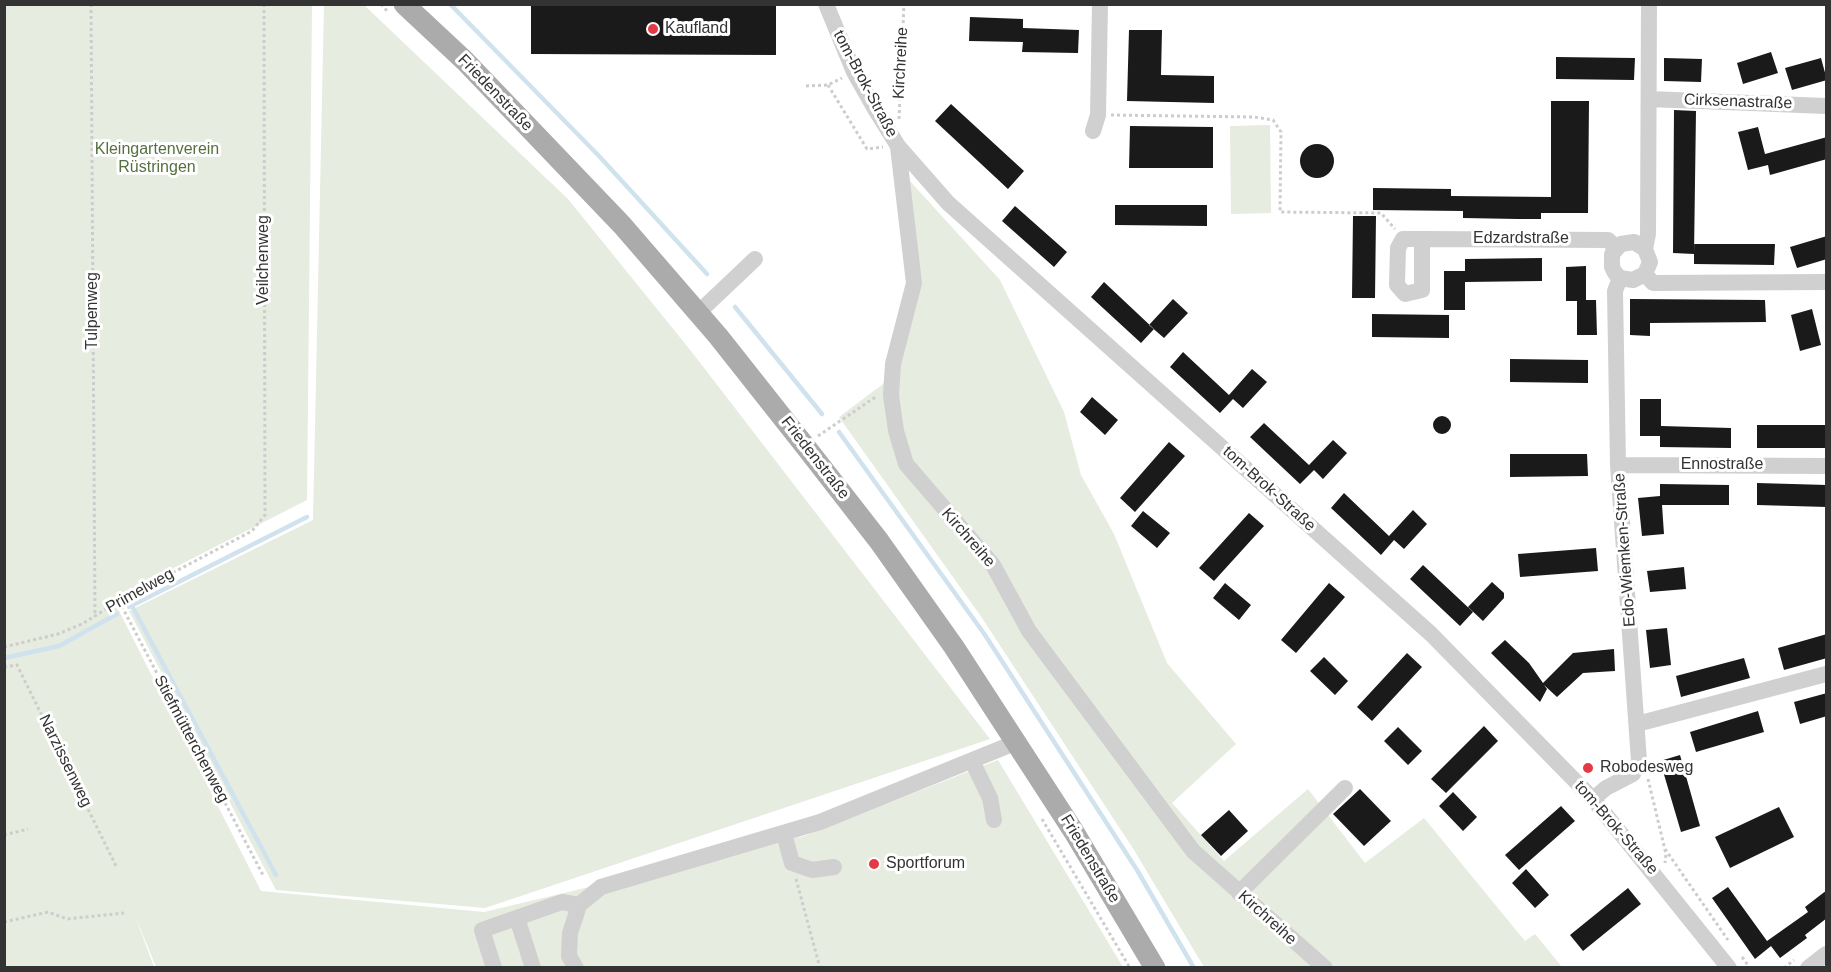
<!DOCTYPE html>
<meta charset="utf-8">
<style>
body{margin:0}
#map{position:relative;width:1831px;height:972px;overflow:hidden;background:#fff;font-family:Helvetica,sans-serif}
canvas{display:block}
.frame{position:absolute;inset:0;border:6px solid #333;pointer-events:none}
</style>
<div id="map">
<canvas width="1831" height="972"></canvas>
<div class="frame"></div>
</div>
<script>
const context = document.querySelector('canvas').getContext('2d');
context.lineJoin = 'round';
function fillPath(path, color) { context.fillStyle = color; context.fill(path, 'evenodd'); }
const toPath = rows => new Path2D(rows.map(r => 'M' + r).join(''));
function stroke(path, color, width, dash) { context.strokeStyle = color; context.lineWidth = width; context.lineCap = dash ? 'butt' : 'round'; context.setLineDash(dash || []); context.stroke(path); }
function write(font, color, halo, rows, align = 'center') {
  context.font = font + ' Helvetica,sans-serif'; context.lineWidth = 6; context.setLineDash([]); context.textBaseline = 'middle'; context.strokeStyle = halo; context.fillStyle = color; for (const [text, x, y, turn = 0] of rows) {
    context.save(); context.translate(x, y); context.rotate((+turn || 0) * Math.PI / 180); context.textAlign = isNaN(turn) ? turn : align; if (halo) context.strokeText(text, 0, 0); context.fillText(text, 0, 0); context.restore();
  }
}
fillPath(toPath([
 [5,4,312,5,307,500,113,599,261,891,484,912,804,836,998,760,1123,967,156,967,134,913,154,967,5,968],
 [324,5,364,5,568,199,691,351,990,739,485,908,276,890,129,611,313,520],
 [1270,125,1271,213,1231,214,1230,126],
 [909,180,1000,280,1064,412,1081,475,1114,534,1167,663,1236,744,1172,803,1224,861,1308,789,1365,863,1424,818,1525,941,1535,934,1562,967,1204,967,1134,850,980,615,839,417,883,384,916,283]
]), '#e6ecdf');
stroke(toPath([
 [450,4,599,156,707,274],
 [735,307,822,414],
 [839,432,985,635,1137,870,1194,968],
 [132,606,276,875],
 [129,607,307,517],
 [4,658,59,646,117,614]
]), '#cfe2ee', 4.5);
fillPath(toPath([
 [531,4,776,4,776,55,531,54],
 [970,17,1023,19,1023,28,1079,30,1078,53,1022,52,1023,42,969,41],
 [1129,30,1162,30,1161,75,1214,76,1214,103,1127,101],
 [1771,52,1778,73,1743,84,1737,63],
 [1556,57,1635,58,1634,80,1556,79],
 [1664,58,1702,59,1701,82,1664,81],
 [1821,58,1827,80,1792,90,1785,68],
 [1551,101,1589,101,1588,213,1541,213,1541,219,1518,219,1463,218,1463,211,1373,210,1373,188,1451,189,1451,196,1551,197],
 [951,104,1024,171,1008,189,935,121],
 [1674,110,1696,111,1694,254,1673,253],
 [1130,126,1213,127,1213,168,1129,168],
 [1758,127,1765,154,1827,137,1827,159,1770,175,1768,165,1748,170,1738,132],
 '1300 161a17 17 0 1 1 34 0a17 17 0 1 1-34 0Z',
 [1115,205,1207,205,1207,226,1115,225],
 [1015,206,1067,252,1054,267,1002,221],
 [1353,216,1376,216,1375,298,1352,298],
 [1827,236,1827,259,1797,268,1790,247],
 [1694,244,1775,244,1774,265,1694,264],
 [1542,258,1542,281,1465,282,1465,259],
 [1586,266,1586,300,1596,300,1597,335,1577,335,1577,301,1566,301,1566,267],
 [1444,271,1465,271,1465,310,1444,310],
 [1104,282,1154,329,1141,343,1091,297],
 [1173,299,1188,313,1164,338,1149,325],
 [1630,299,1765,300,1766,322,1650,323,1650,336,1630,335],
 [1812,309,1821,345,1800,351,1791,315],
 [1372,314,1449,315,1449,338,1372,337],
 [1183,352,1229,395,1252,369,1267,382,1243,408,1233,399,1220,413,1170,367],
 [1510,359,1588,360,1588,383,1510,382],
 [1092,397,1118,420,1105,435,1080,412],
 [1640,399,1661,399,1661,426,1731,428,1731,448,1660,447,1660,436,1640,436],
 '1433 425a9 9 0 1 1 18 0a9 9 0 1 1-18 0Z',
 [1264,423,1309,465,1333,440,1347,453,1323,479,1314,470,1300,484,1250,437],
 [1757,425,1827,425,1827,448,1757,448],
 [1169,442,1185,456,1135,512,1120,498],
 [1510,454,1587,454,1588,476,1510,477],
 [1757,483,1827,485,1827,507,1757,505],
 [1660,484,1729,485,1729,505,1662,505,1664,534,1642,536,1638,498,1660,496],
 [1344,493,1389,536,1413,510,1427,524,1404,549,1394,540,1381,555,1331,508],
 [1143,511,1170,533,1157,548,1131,526],
 [1249,513,1264,526,1214,581,1199,568],
 [1596,548,1598,571,1520,577,1518,554],
 [1423,565,1473,612,1460,626,1410,579],
 [1684,567,1686,589,1650,592,1647,571],
 [1492,582,1504,593,1504,598,1483,621,1468,607],
 [1225,583,1251,605,1239,620,1213,598],
 [1329,583,1345,597,1296,653,1281,640],
 [1667,628,1671,665,1650,668,1646,630],
 [1827,634,1827,658,1784,670,1778,648],
 [1505,640,1529,663,1543,683,1573,653,1614,649,1615,671,1583,673,1557,697,1544,685,1547,689,1540,702,1491,653],
 [1407,653,1422,667,1372,721,1357,707],
 [1324,657,1348,681,1335,695,1310,671],
 [1744,658,1750,678,1681,697,1676,676],
 [1827,693,1827,716,1800,724,1794,702],
 [1758,711,1764,732,1696,752,1690,732],
 [1484,726,1498,741,1446,793,1431,779],
 [1398,727,1422,751,1408,765,1384,741],
 [1680,755,1700,826,1681,832,1660,761],
 [1360,789,1391,821,1364,846,1333,814],
 [1453,792,1477,817,1463,831,1439,806],
 [1561,806,1575,821,1519,870,1505,855],
 [1779,807,1794,837,1730,868,1715,837],
 [1229,810,1248,831,1221,856,1201,835],
 [1526,869,1549,895,1535,908,1512,883],
 [1728,887,1767,941,1808,912,1805,907,1827,890,1827,918,1805,935,1807,938,1780,958,1771,946,1755,959,1712,898],
 [1628,888,1641,904,1583,951,1570,935]
]), '#1a1a1a');
stroke(toPath([
 [91,4,95,617],
 [381,4,387,11],
 [828,85,867,149,883,147],
 [806,86,828,85,842,78],
 [1111,115,1254,117,1273,120,1281,132,1280,212,1381,213,1395,229],
 [899,119,904,4],
 [818,436,877,396],
 [119,601,264,877],
 [4,647,58,634,82,624,119,601,252,531,265,515,264,4],
 [4,667,17,665,117,868],
 [1648,779,1666,854,1665,863],
 [1042,819,1130,968],
 [4,835,28,829],
 [1665,849,1728,940],
 [796,879,820,968],
 [4,922,48,912,67,919,124,913],
 [1742,957,1750,968],
 [1784,968,1794,960]
]), '#cdcdcd', 3, [3, 3]);
stroke(toPath([
 [826,4,854,72,875,109,898,146,948,203,1431,634,1593,799,1729,968],
 [1649,99,1826,106],
 [1093,131,1098,115,1100,4],
 [898,147,914,283,893,364,891,395,896,431,906,464,993,565,1029,631,1193,851,1325,968],
 [1422,239,1422,290,1405,294,1397,285,1398,248,1403,239,1422,239,1608,240,1616,248],
 [1645,249,1634,242,1621,244,1612,254,1612,267,1615,273,1620,278,1633,280,1645,274,1650,262,1645,249,1648,234,1649,4],
 [1645,274,1653,283,1826,282],
 [698,313,755,259],
 [1618,465,1826,466],
 [1637,724,1826,674],
 [972,761,990,798,994,820],
 [1593,799,1606,788,1633,774,1639,761,1618,465,1615,291,1620,278],
 [784,834,792,863,812,870,834,867],
 [1239,893,1345,788],
 [517,918,533,968],
 [494,968,482,930,562,902,579,905],
 [576,968,569,956,570,933,576,915,579,905,601,887,820,822,1017,742],
 [1808,968,1826,954]
]), '#d0d0d0', 16);
stroke(toPath([
 [404,4,465,61,622,225,718,336,805,446,879,541,954,647,1074,832,1155,968]
]), '#ababab', 21);
for (const [x, y, r, color] of [
 [653,29,6,"#e63946"],
 [1588,768,6,"#e63946"],
 [874,864,6,"#e63946"]
]) { const dot = new Path2D(); dot.arc(x, y, r, 0, 2 * Math.PI); context.fillStyle = color; context.fill(dot); stroke(dot, '#fff', 2); }
write('16px', '#333', '#fff', [
 ["Kaufland",665,29],
 ["Robodesweg",1600,768],
 ["Sportforum",886,864]
], 'left');
write('16px', '#333', '#fff', [
 ["Kirchreihe",901,63,-87],
 ["tom-Brok-Straße",865,84,62],
 ["Friedenstraße",495,93,46],
 ["Cirksenastraße",1738,102,2],
 ["Edzardstraße",1521,239],
 ["Veilchenweg",264,260,-90],
 ["Tulpenweg",93,311,-90],
 ["Friedenstraße",815,458,52],
 ["Ennostraße",1722,465],
 ["tom-Brok-Straße",1269,489,42],
 ["Kirchreihe",968,538,49],
 ["Edo-Wiemken-Straße",1625,550,-94],
 ["Primelweg",140,591,-29],
 ["Stiefmütterchenweg",191,739,62],
 ["Narzissenweg",65,761,64],
 ["tom-Brok-Straße",1616,828,49],
 ["Friedenstraße",1090,859,59],
 ["Kirchreihe",1267,918,42]
]);
write('16px', '#56703f', '#fff', [
 ["Kleingartenverein",157,150],
 ["Rüstringen",157,168]
]);
</script>
